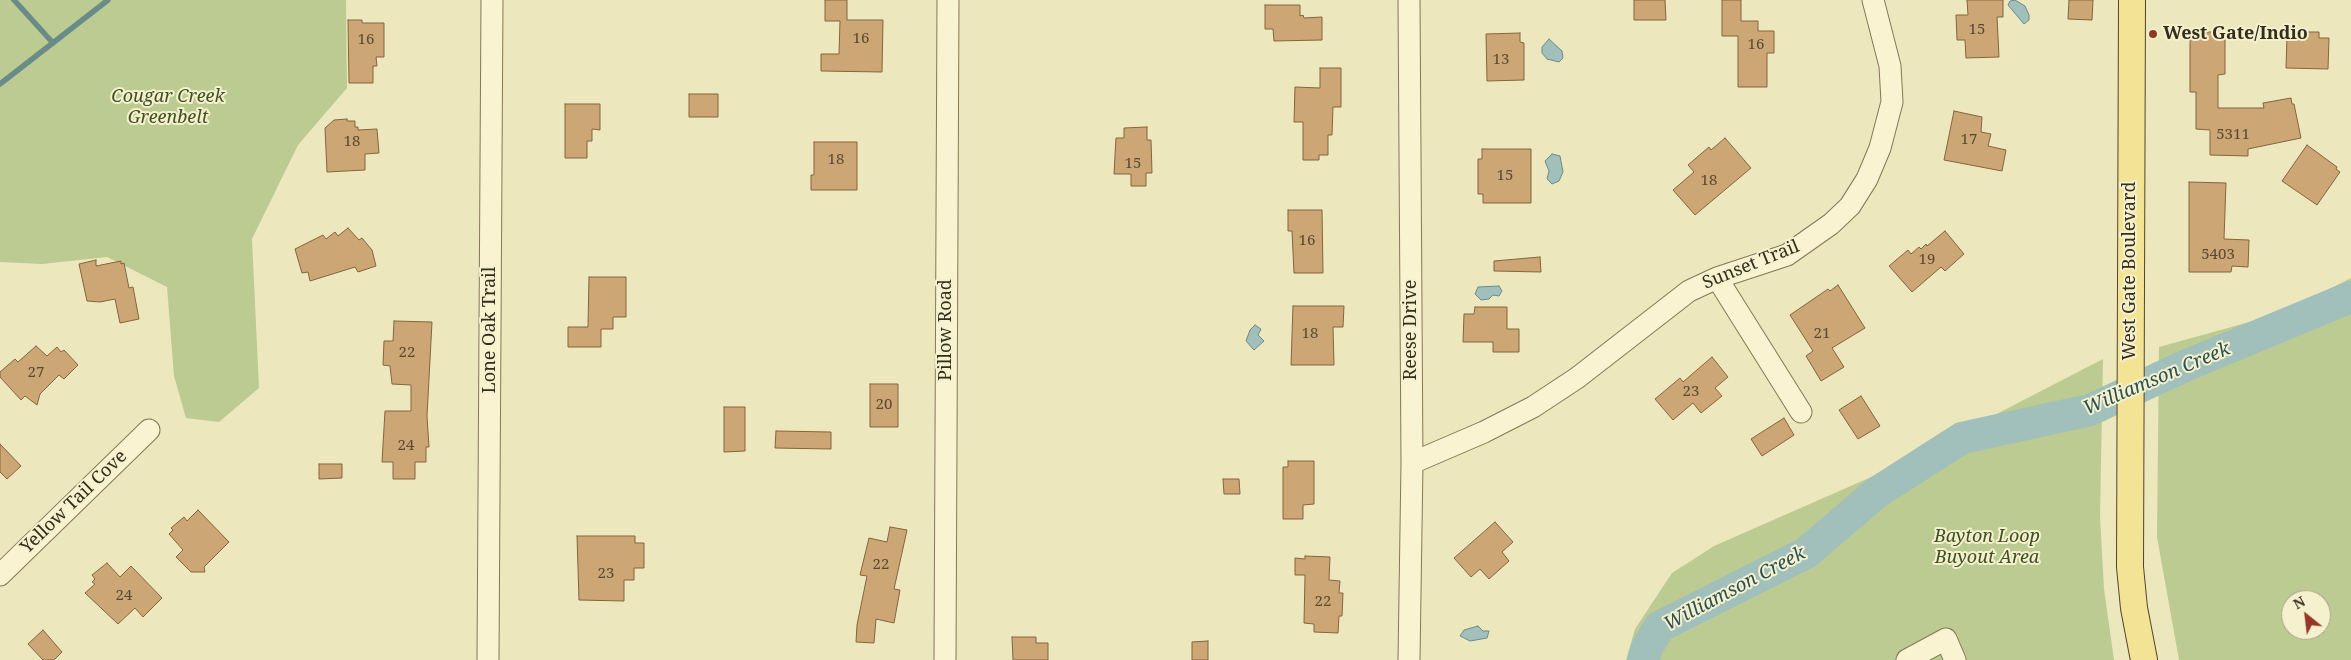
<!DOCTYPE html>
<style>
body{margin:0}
#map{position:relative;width:2351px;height:660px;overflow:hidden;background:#ede7be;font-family:"Noto Serif",serif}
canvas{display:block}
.north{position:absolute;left:2281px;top:590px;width:50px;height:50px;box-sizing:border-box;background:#f5f0cd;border:1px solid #a8a286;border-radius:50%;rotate:331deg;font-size:14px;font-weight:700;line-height:20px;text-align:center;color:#352c1c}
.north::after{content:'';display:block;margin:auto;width:18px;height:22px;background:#943727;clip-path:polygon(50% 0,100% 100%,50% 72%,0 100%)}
</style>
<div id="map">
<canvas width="2351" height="660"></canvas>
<div class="north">N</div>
</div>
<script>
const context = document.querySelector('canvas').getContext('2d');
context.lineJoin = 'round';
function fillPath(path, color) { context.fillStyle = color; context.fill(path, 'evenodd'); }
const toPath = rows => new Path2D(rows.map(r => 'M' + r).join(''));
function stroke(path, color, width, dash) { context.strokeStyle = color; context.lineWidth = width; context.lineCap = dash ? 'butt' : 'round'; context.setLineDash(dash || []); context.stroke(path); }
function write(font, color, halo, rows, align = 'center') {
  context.font = font + ' "Noto Serif",serif'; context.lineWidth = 4; context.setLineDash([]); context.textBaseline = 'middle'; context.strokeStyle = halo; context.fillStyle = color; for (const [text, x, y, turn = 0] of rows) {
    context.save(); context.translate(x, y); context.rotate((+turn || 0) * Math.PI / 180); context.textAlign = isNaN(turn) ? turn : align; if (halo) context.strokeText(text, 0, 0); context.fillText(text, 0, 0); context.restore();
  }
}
fillPath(toPath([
 [0,0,346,0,347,88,298,145,252,239,259,388,219,422,186,418,174,376,167,287,107,257,42,264,0,262],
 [2351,278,2351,660,2179,660,2157,537,2159,347,2282,313],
 [2291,600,2321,600,2321,630,2291,630],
 [2103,359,2100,517,2104,589,2114,660,1626,660,1635,629,1672,573,1714,546,1894,467]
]), '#bccb92');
const water = toPath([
 [2015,0,2025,6,2029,15,2029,20,2024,24,2008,5,2010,1,2015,0],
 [1549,39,1562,51,1563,58,1559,62,1547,59,1542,53,1542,47,1549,39],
 [1552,154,1560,156,1563,172,1559,181,1552,184,1547,179,1549,171,1545,161,1552,154],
 [1499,286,1502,291,1499,296,1493,295,1489,299,1481,300,1475,294,1478,287,1499,286],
 [1255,325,1261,329,1258,335,1264,341,1254,350,1246,341,1250,330,1255,325],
 [1478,626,1483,631,1489,631,1487,638,1470,641,1460,636,1464,630,1478,626]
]);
fillPath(water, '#a1bfbb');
stroke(water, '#698c89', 1);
stroke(toPath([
 [14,0,53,43],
 [0,84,108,0]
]), '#698c89', 5.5);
stroke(toPath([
 [1643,660,1648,646,1659,627,1806,553,1876,493,1962,438,2090,410,2187,365,2351,297]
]), '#a1bfbb', 32);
const building = toPath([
 [825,0,847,0,847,20,883,20,882,72,821,71,821,54,839,54,840,21,825,21,825,0],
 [1634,0,1665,0,1666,20,1634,20,1634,0],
 [1722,0,1741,0,1741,21,1758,21,1758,31,1774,31,1774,53,1767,53,1767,87,1738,87,1738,36,1722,36,1722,0],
 [1967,0,2003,0,2003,17,1997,17,1999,57,1966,58,1965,40,1957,40,1956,15,1968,15,1967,0],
 [2069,0,2093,0,2092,20,2068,19,2069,0],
 [1265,5,1300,5,1300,16,1303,15,1304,18,1322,17,1322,40,1274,41,1273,29,1265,29,1265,5],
 [348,20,362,20,362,23,384,23,384,57,376,57,377,66,373,66,373,83,349,83,348,20],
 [2190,32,2225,32,2225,74,2218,75,2218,108,2264,108,2263,103,2291,98,2292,104,2294,104,2301,138,2248,149,2248,156,2210,155,2210,130,2196,129,2196,92,2190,92,2190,32],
 [2296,32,2319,32,2319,38,2329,38,2328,69,2286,68,2287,37,2296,38,2296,32],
 [1520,33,1520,42,1524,43,1524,80,1487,81,1486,34,1520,33],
 [1320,68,1341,68,1341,107,1333,107,1332,135,1328,135,1328,155,1319,155,1319,160,1303,160,1303,122,1294,122,1295,87,1320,88,1320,68],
 [689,94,718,94,718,117,689,117,689,94],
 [565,104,600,104,600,130,592,129,592,141,587,141,587,158,565,158,565,104],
 [1954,111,1982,117,1981,132,1991,134,1988,146,2006,150,2002,171,1944,160,1954,111],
 [347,119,347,121,355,121,355,127,358,127,358,130,377,129,379,153,365,154,365,170,327,172,325,128,334,120,347,119],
 [1147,127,1147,140,1151,140,1152,173,1146,173,1146,186,1131,186,1131,174,1114,174,1116,138,1124,138,1124,128,1147,127],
 [1725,138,1751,168,1695,215,1673,190,1694,172,1688,165,1709,147,1711,150,1725,138],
 [814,142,857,142,857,190,811,190,811,175,814,175,814,142],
 [2307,145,2337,167,2336,169,2340,172,2317,205,2282,181,2307,145],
 [1482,149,1531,149,1531,203,1483,203,1483,194,1478,194,1478,159,1482,159,1482,149],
 [2189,182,2226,183,2224,239,2249,240,2248,267,2232,266,2231,272,2189,272,2189,182],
 [1288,210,1322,210,1323,273,1294,273,1292,231,1288,231,1288,210],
 [348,228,359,240,362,238,372,250,376,266,358,272,355,267,310,281,308,272,302,273,295,249,323,235,326,239,335,232,338,236,348,228],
 [1945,231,1964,254,1945,271,1941,267,1912,292,1889,266,1908,250,1911,254,1919,247,1921,249,1926,244,1927,246,1945,231],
 [1540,257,1541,272,1494,271,1494,261,1540,257],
 [96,260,96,266,121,261,121,264,124,263,129,288,133,287,139,319,120,323,115,299,100,302,87,301,79,264,96,260],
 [589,277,626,277,626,317,613,317,613,329,601,329,601,347,568,347,568,327,588,327,589,277],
 [1838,285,1865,328,1832,348,1844,367,1821,381,1806,356,1813,351,1790,315,1828,289,1830,291,1838,285],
 [1293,306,1344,306,1343,327,1333,327,1334,365,1291,365,1293,306],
 [1475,307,1507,307,1507,329,1519,329,1519,352,1493,352,1493,342,1463,342,1464,314,1474,314,1475,307],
 [394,321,432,322,427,416,429,447,426,447,426,462,415,462,415,479,393,479,393,462,382,462,385,411,411,411,411,385,392,384,390,366,383,365,384,341,393,341,394,321],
 [36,346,47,356,57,347,61,352,64,350,78,365,64,379,59,375,40,394,37,405,25,396,21,400,0,377,0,372,15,359,18,362,36,346],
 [1712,357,1728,377,1715,388,1722,396,1701,413,1693,403,1673,420,1655,399,1680,378,1683,382,1712,357],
 [870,384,898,384,898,427,870,427,870,384],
 [1861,396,1880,426,1858,439,1839,410,1861,396],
 [724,407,745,407,745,451,724,452,724,407],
 [1784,418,1794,435,1762,456,1751,439,1784,418],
 [776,431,831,432,831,449,775,448,776,431],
 [0,444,21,466,7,479,0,472,0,444],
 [1288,461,1314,461,1314,504,1303,505,1303,519,1283,519,1283,467,1288,467,1288,461],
 [319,464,342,464,342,478,319,479,319,464],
 [1223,479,1239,479,1240,494,1224,494,1223,479],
 [198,510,229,542,204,567,205,572,191,572,176,557,183,550,169,534,173,530,171,528,184,517,187,521,198,510],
 [1495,522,1513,542,1502,552,1509,561,1489,579,1480,569,1471,577,1454,558,1495,522],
 [890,527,907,530,894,589,900,590,894,623,876,619,874,643,856,642,857,625,867,576,860,575,869,538,887,542,890,527],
 [577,536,635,536,635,543,644,543,644,568,634,568,634,580,624,580,624,601,579,600,577,536],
 [1305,556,1330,557,1329,580,1340,581,1339,593,1343,593,1342,616,1339,616,1338,633,1314,632,1314,624,1304,623,1305,575,1295,575,1295,558,1305,559,1305,556],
 [107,563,120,577,131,566,162,598,143,617,135,608,118,624,85,593,95,584,92,582,95,579,92,575,107,563],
 [43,630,62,652,54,660,43,660,28,644,43,630],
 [1012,637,1036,637,1036,643,1048,643,1048,660,1013,660,1012,637],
 [1208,641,1208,660,1192,660,1192,642,1208,641]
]);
fillPath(building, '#cca674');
stroke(building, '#85643d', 1);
const minor = toPath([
 [1409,0,1412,463,1409,660],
 [1717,278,1801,412],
 [1412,463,1484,432,1533,407,1577,378,1689,291,1717,278,1787,255,1831,224,1850,206,1867,179,1880,148,1892,102,1890,66,1873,0],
 [0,575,149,430],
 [488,660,492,0],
 [945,660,948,0],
 [1907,660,1946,639,1955,660]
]);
const major = toPath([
 [2132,0,2130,567,2134,608,2144,660]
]);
stroke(minor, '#857757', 23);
stroke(major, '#53442c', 28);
stroke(minor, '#f9f3d1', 21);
stroke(major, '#f2e395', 26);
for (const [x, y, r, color] of [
 [2153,34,5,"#943727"]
]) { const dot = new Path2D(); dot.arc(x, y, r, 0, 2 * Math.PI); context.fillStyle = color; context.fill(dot); stroke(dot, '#f5f0cd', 2); }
write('15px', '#5b4a32', null, [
 ["15",1977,30],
 ["16",861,39],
 ["16",366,40],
 ["16",1756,45],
 ["13",1501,60],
 ["5311",2233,135],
 ["17",1969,140],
 ["18",352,142],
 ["18",836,160],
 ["15",1133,164],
 ["15",1505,176],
 ["18",1709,181],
 ["16",1307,241],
 ["5403",2218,255],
 ["19",1927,260],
 ["18",1310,334],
 ["21",1822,334],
 ["22",407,353],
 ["27",36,373],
 ["23",1691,392],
 ["20",884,405],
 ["24",406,446],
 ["22",881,565],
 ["23",606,574],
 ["24",124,596],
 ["22",1323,602]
]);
write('bold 18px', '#352c1c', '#f5f0cd', [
 ["West Gate/Indio",2163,34]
], 'left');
write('italic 18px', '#3e5122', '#f5f0cd', [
 ["Cougar Creek",168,97],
 ["Greenbelt",168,118],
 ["Bayton Loop",1987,537],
 ["Buyout Area",1987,558]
]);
write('18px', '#352c1c', '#f5f0cd', [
 ["Sunset Trail",1751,265,-22],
 ["West Gate Boulevard",2130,271,-90],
 ["Lone Oak Trail",490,330,-90],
 ["Pillow Road",946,330,-90],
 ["Reese Drive",1411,330,-90],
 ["Yellow Tail Cove",74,502,-44]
]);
write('italic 19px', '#2b5155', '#f5f0cd', [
 ["Williamson Creek",2157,379,-23],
 ["Williamson Creek",1735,589,-28]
]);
</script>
